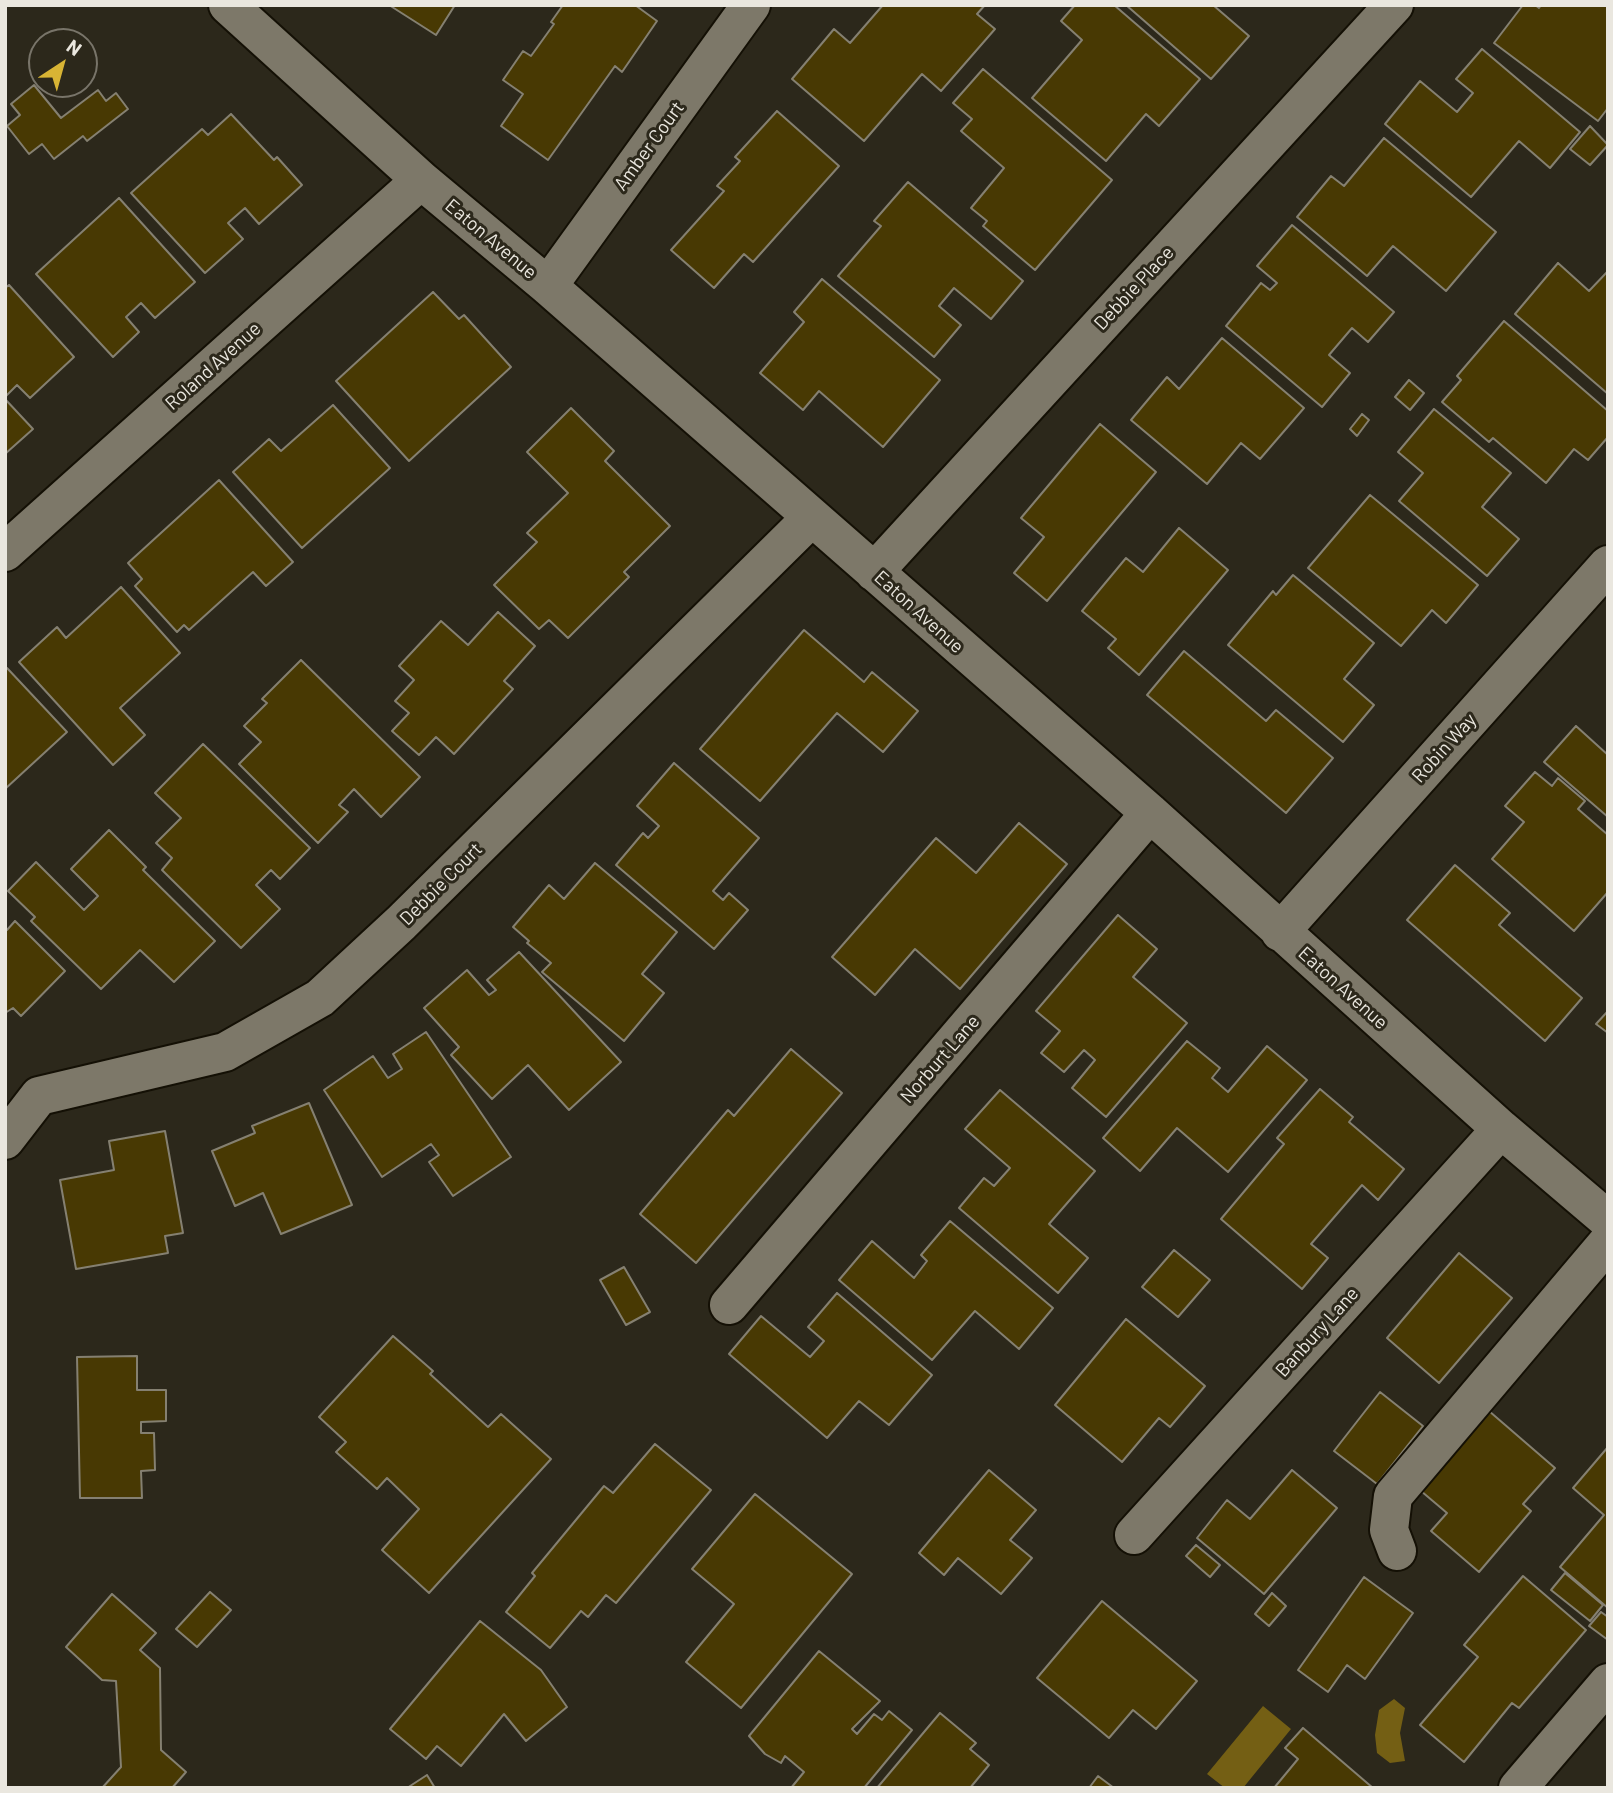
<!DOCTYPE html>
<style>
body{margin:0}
#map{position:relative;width:1613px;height:1793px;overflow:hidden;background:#2c281b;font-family:Barlow,sans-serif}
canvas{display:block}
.frame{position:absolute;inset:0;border:7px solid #eae7df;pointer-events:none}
.north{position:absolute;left:28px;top:28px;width:70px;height:70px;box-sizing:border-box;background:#2c281b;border:2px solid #787469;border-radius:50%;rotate:36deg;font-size:19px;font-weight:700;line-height:28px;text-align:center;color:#eae7df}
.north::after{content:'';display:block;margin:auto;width:24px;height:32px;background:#d8b434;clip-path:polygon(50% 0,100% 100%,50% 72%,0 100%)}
</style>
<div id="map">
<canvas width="1613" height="1793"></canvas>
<div class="frame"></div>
<div class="north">N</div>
</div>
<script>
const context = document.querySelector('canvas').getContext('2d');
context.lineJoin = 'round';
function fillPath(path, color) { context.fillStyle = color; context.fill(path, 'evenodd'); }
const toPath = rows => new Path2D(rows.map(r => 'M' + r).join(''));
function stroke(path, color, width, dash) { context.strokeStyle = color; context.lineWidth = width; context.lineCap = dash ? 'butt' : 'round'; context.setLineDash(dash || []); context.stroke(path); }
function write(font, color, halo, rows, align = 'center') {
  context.font = font + ' Barlow,sans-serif'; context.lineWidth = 6; context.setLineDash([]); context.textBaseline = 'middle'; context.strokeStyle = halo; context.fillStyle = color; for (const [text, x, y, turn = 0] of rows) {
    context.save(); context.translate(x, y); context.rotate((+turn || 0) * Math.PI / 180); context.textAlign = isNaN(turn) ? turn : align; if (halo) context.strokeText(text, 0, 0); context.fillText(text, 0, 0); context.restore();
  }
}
fillPath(toPath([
 [1394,1699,1405,1708,1400,1733,1405,1761,1390,1763,1377,1753,1375,1735,1379,1710],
 [1263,1706,1291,1729,1243,1788,1225,1788,1207,1774]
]), '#745f14');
const building = toPath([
 [389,5,455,5,436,35,389,5],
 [563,5,635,5,657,21,622,72,615,66,548,160,501,126,523,94,503,80,523,51,531,56,554,24,551,22,563,5],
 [883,5,985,5,977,14,995,29,941,91,922,74,864,141,792,79,834,29,850,43,883,5],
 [1075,5,1114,5,1200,79,1159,126,1146,114,1106,161,1032,98,1082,40,1061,21,1075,5],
 [1126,5,1213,5,1249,36,1211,79,1126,5],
 [1523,5,1535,5,1539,8,1541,5,1608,5,1608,108,1598,121,1494,43,1523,5],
 [1482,49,1580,132,1550,168,1519,141,1471,197,1385,124,1420,81,1457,112,1473,93,1456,79,1482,49],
 [983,69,1112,180,1035,270,983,226,987,221,971,208,1004,168,961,131,972,119,953,103,983,69],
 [34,85,61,118,98,90,106,101,116,93,128,109,87,141,83,136,54,159,42,144,29,154,7,126,20,115,11,104,34,85],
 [777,111,839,166,753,262,744,254,714,288,671,250,724,191,717,186,740,161,735,157,777,111],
 [231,114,274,160,277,157,302,185,259,224,245,208,228,223,243,239,205,273,131,193,202,129,208,135,231,114],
 [1590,126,1608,145,1590,165,1570,149,1590,126],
 [1384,138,1496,232,1446,291,1393,246,1367,276,1297,217,1331,176,1344,186,1384,138],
 [908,182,1023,281,991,319,954,288,939,306,961,325,934,357,838,276,881,226,874,221,908,182],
 [119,198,195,282,155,318,141,303,126,317,139,332,113,357,36,274,119,198],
 [1292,225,1394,312,1368,342,1352,328,1329,355,1350,373,1322,407,1226,326,1261,283,1270,290,1277,283,1257,266,1292,225],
 [1558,263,1589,291,1608,271,1608,394,1515,314,1558,263],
 [822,279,940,380,883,447,819,391,803,410,760,373,804,322,794,312,822,279],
 [9,285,74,357,30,398,17,385,5,397,5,288,9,285],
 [433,292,459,319,464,315,511,367,409,461,336,381,433,292],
 [1504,321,1608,411,1608,437,1588,460,1574,449,1546,483,1493,438,1489,442,1442,402,1461,380,1457,376,1504,321],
 [1222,338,1304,408,1260,459,1241,443,1207,484,1131,420,1167,377,1179,389,1222,338],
 [1409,380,1424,393,1410,410,1395,397,1409,380],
 [5,399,33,429,5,454,5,399],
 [333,405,390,468,302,548,233,472,269,439,281,451,333,405],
 [571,408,614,451,605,461,670,526,624,572,629,577,568,638,549,620,539,629,494,585,537,542,527,533,568,493,527,452,571,408],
 [1434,409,1511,473,1482,507,1519,539,1487,576,1399,501,1423,473,1398,452,1434,409],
 [1362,414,1369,420,1357,436,1350,429,1362,414],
 [1100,424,1156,472,1047,601,1014,573,1044,537,1021,518,1100,424],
 [219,480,293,562,266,586,253,572,189,630,184,625,177,632,135,586,142,579,128,563,219,480],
 [1370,495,1478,585,1446,623,1432,610,1401,646,1308,568,1370,495],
 [1179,528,1228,570,1139,675,1108,648,1116,639,1082,611,1126,558,1143,572,1179,528],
 [1293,575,1374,643,1344,679,1374,705,1343,742,1228,645,1273,591,1276,595,1293,575],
 [121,587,180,653,120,708,145,735,113,765,19,662,57,627,66,638,121,587],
 [498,612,535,646,504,681,513,689,454,754,436,737,419,755,392,731,409,713,395,701,414,680,399,666,441,621,468,645,498,612],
 [804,630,864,682,872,672,918,711,883,752,837,713,760,801,700,749,804,630],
 [1184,651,1266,721,1276,710,1333,758,1286,813,1147,695,1184,651],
 [301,660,420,777,381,817,354,789,339,805,348,812,318,843,239,764,261,742,244,726,267,703,262,699,301,660],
 [7,668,67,732,5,789,5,669,7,668],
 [1576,726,1608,755,1608,817,1544,762,1576,726],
 [203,744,310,848,280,879,271,870,256,885,280,909,241,948,162,870,172,858,156,843,181,818,155,793,203,744],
 [674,763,759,838,713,891,723,900,729,893,748,910,714,949,616,865,643,833,648,838,659,826,637,806,674,763],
 [1535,772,1552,786,1558,778,1585,801,1578,809,1608,835,1608,892,1574,931,1492,859,1524,822,1505,806,1535,772],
 [1019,823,1067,864,960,989,915,949,875,995,832,957,936,838,976,873,1019,823],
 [109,830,146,867,143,870,215,941,174,982,140,950,101,989,31,921,35,917,8,891,36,862,84,910,98,896,71,869,109,830],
 [595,863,677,932,642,974,664,993,624,1041,542,972,551,963,527,943,529,941,513,927,549,885,564,899,595,863],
 [1455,865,1510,913,1499,925,1582,998,1545,1041,1407,920,1455,865],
 [1118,915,1157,949,1133,977,1187,1023,1106,1117,1072,1088,1095,1060,1084,1050,1064,1072,1041,1053,1060,1031,1036,1011,1118,915],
 [15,921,65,971,21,1016,13,1008,5,1013,5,928,7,930,15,921],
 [519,952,621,1062,569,1110,528,1065,492,1099,451,1055,459,1047,424,1008,467,970,489,995,496,990,487,980,519,952],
 [1608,1011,1608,1033,1596,1024,1608,1011],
 [426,1032,511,1157,453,1196,429,1162,439,1155,431,1144,382,1177,324,1090,373,1056,388,1078,402,1069,393,1054,426,1032],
 [1187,1041,1220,1068,1212,1078,1228,1092,1267,1046,1307,1080,1228,1172,1177,1128,1140,1171,1103,1138,1187,1041],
 [791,1049,842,1093,696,1263,640,1214,728,1110,734,1116,791,1049],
 [1320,1089,1353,1117,1349,1122,1404,1169,1378,1200,1362,1185,1311,1244,1328,1258,1302,1289,1221,1219,1284,1144,1277,1138,1320,1089],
 [1000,1090,1095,1171,1049,1224,1088,1258,1058,1293,959,1208,984,1178,994,1186,1010,1168,965,1129,1000,1090],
 [309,1103,352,1205,281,1234,263,1193,235,1206,212,1151,255,1133,252,1126,309,1103],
 [165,1131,183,1233,165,1236,168,1253,76,1269,60,1180,114,1170,109,1141,165,1131],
 [950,1221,1053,1308,1019,1349,975,1311,932,1360,839,1280,872,1241,914,1278,927,1261,921,1255,950,1221],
 [1174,1250,1210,1280,1178,1317,1142,1287,1174,1250],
 [1459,1253,1512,1298,1439,1383,1387,1338,1459,1253],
 [624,1267,650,1312,626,1325,600,1280,624,1267],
 [837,1293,932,1375,889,1425,859,1401,827,1438,729,1354,761,1316,810,1357,824,1341,808,1327,837,1293],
 [1126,1319,1205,1386,1170,1427,1159,1418,1122,1462,1055,1405,1126,1319],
 [393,1336,433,1371,430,1374,488,1427,501,1414,551,1459,429,1593,382,1550,419,1509,387,1478,377,1489,336,1452,346,1442,319,1417,393,1336],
 [137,1356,137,1390,166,1390,166,1421,141,1422,141,1433,154,1433,155,1470,141,1471,142,1498,80,1498,77,1357,137,1356],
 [1380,1392,1423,1426,1377,1484,1334,1451,1380,1392],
 [1489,1411,1555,1468,1523,1504,1531,1511,1479,1572,1431,1531,1447,1513,1421,1491,1489,1411],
 [655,1444,711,1490,616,1603,606,1595,588,1617,581,1611,550,1648,506,1612,535,1576,532,1573,604,1486,613,1493,655,1444],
 [1608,1447,1608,1608,1560,1567,1604,1515,1573,1488,1608,1447],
 [989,1470,1036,1510,1010,1540,1032,1558,1001,1594,958,1558,944,1575,919,1553,989,1470],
 [1292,1470,1337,1508,1264,1594,1197,1538,1227,1500,1250,1519,1292,1470],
 [755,1494,852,1574,741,1708,686,1662,734,1604,692,1569,755,1494],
 [1196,1545,1220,1565,1210,1577,1186,1556,1196,1545],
 [1565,1573,1603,1605,1590,1621,1551,1590,1565,1573],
 [1523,1576,1586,1630,1519,1708,1512,1703,1464,1762,1420,1725,1478,1657,1464,1645,1523,1576],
 [1364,1577,1413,1613,1365,1679,1347,1665,1328,1692,1298,1670,1364,1577],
 [210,1592,231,1610,197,1647,176,1629,210,1592],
 [1272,1593,1286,1606,1269,1626,1255,1614,1272,1593],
 [112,1594,156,1633,140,1650,160,1668,161,1750,186,1772,172,1788,102,1788,121,1767,116,1681,102,1680,66,1647,112,1594],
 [1102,1601,1197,1681,1156,1729,1133,1710,1109,1738,1037,1678,1102,1601],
 [1601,1612,1608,1617,1608,1640,1589,1626,1601,1612],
 [480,1621,541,1670,567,1707,526,1741,504,1714,461,1766,437,1746,426,1759,390,1729,480,1621],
 [819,1651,880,1701,852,1729,857,1734,874,1714,882,1720,889,1711,912,1730,864,1788,791,1788,804,1772,785,1756,781,1763,765,1754,749,1736,819,1651],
 [940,1713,976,1743,970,1749,989,1765,970,1788,877,1788,940,1713],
 [1303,1728,1373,1788,1274,1788,1298,1759,1285,1748,1303,1728],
 [427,1775,435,1788,407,1788,427,1775],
 [1098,1776,1114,1788,1089,1788,1098,1776]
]);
fillPath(building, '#483903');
stroke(building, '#858071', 2);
const minor = toPath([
 [228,5,421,180,548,286,812,517,1150,813,1501,1129,1608,1220],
 [548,286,751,5],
 [5,552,421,180],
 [874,572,1394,5],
 [1280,932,1608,565],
 [5,1140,39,1096,225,1052,320,998,401,923,812,517],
 [729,1305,1150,813],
 [1134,1535,1501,1129],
 [1397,1551,1389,1530,1393,1496,1608,1242],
 [1518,1788,1608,1683]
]);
stroke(minor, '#141005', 42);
stroke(minor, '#7d7869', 38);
write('19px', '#eae7df', '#2c281b', [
 ["Amber Court",649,146,-54],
 ["Eaton Avenue",491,239,40],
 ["Debbie Place",1134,288,-47],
 ["Roland Avenue",213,366,-42],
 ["Eaton Avenue",919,612,42],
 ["Robin Way",1444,748,-48],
 ["Debbie Court",441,884,-45],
 ["Eaton Avenue",1343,988,42],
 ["Norburt Lane",940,1059,-49],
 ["Banbury Lane",1317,1332,-48]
]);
</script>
